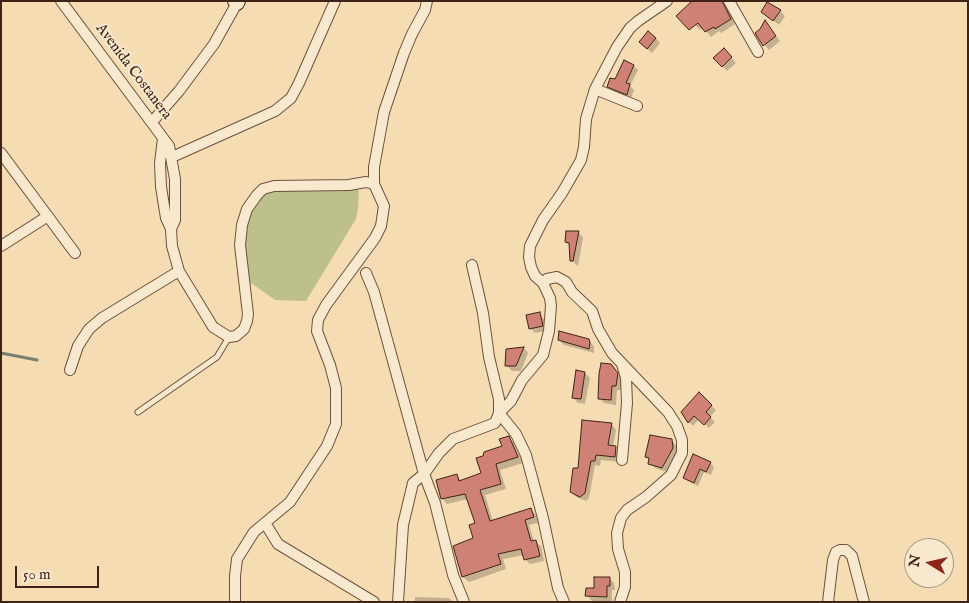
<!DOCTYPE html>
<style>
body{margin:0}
#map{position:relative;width:969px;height:603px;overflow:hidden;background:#f5dcb2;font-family:"IM FELL English",serif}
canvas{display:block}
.frame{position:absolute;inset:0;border:2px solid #3f2317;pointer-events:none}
.north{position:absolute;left:904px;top:538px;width:50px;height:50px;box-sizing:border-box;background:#f8e8cd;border:1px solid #ae9984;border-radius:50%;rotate:279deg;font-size:14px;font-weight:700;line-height:20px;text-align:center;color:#3f2317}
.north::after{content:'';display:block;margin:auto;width:18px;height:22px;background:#8f2418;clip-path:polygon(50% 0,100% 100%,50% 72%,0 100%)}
.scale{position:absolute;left:15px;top:566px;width:84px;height:22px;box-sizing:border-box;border:2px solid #3f2317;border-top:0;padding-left:6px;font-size:15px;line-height:18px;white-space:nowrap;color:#3f2317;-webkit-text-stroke:4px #f8e8cd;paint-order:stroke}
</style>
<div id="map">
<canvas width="969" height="603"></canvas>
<div class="frame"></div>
<div class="north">N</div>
<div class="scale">50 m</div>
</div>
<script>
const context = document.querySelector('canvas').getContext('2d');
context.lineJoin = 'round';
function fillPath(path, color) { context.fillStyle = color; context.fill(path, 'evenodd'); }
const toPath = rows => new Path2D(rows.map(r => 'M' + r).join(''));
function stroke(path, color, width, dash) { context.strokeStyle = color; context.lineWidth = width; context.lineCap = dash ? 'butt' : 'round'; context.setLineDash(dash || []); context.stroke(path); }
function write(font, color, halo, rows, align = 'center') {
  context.font = font + ' "IM FELL English",serif'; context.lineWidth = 4; context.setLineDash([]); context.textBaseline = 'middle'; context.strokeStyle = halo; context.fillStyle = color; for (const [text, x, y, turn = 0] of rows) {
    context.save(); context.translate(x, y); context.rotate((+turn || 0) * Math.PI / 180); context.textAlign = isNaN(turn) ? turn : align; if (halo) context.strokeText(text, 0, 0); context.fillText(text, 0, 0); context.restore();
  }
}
fillPath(toPath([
 [260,187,356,187,359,191,358,208,356,219,306,301,275,300,244,278,240,244]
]), '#bdc08b');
fillPath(toPath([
 [694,1,726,1,728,10,735,24,721,33,719,31,711,37,703,27,700,30,695,25],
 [780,11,785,16,779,25,768,16],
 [765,22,780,41,769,50,756,33,761,30],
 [656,38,660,43,652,53,645,47],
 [724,50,736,63,727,71,715,58],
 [634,66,638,70,630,86,634,90,631,98,613,90,609,86],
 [579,233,583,238,578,266,571,260,570,246,566,242],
 [539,314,544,319,547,331,535,333,530,328],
 [559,340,588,340,594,346,594,353,564,345],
 [524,348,528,353,521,371,512,371,507,366,507,350],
 [616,371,622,380,621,390,617,390,616,405,604,403,599,398],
 [585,373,590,378,585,404,578,403,573,398],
 [699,394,716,410,710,417,715,422,709,428,699,419,693,426,689,422],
 [612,425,616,430,613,447,621,452,620,462,601,460,600,466,595,465,589,498,586,501,576,497,571,492,579,470],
 [508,437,514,443,523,463,500,470,506,489,485,495,493,521,531,510,536,515,538,523,529,525,534,541,541,546,544,561,530,564,525,559,524,555,503,559,506,569,469,582,463,577,454,546,475,539,476,524,468,499,447,504,442,498,456,475,462,481,482,474,503,447],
 [671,440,676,445,677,454,667,472,655,468,646,456],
 [710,463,714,467,711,475,704,472,698,486,688,481,684,477],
 [609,578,614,583,615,590,612,590,612,601,592,601,587,596],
 [415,597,449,598,453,602,415,602]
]), '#0003');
stroke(toPath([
 [1,353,37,360]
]), '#777f6f', 3);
const building = toPath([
 [692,1,722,1,731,19,715,29,714,27,705,32,698,23,689,30,676,16,692,1],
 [767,2,781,10,773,21,761,12,767,2],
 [765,20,776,36,763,46,755,33,760,29,765,20],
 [648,31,656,38,647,49,639,42,648,31],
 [724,48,732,57,722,67,713,58,724,48],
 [624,60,634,65,626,83,630,84,627,95,607,87,610,78,615,79,624,60],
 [566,231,579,231,573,261,570,261,569,243,565,242,566,231],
 [540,312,543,326,529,329,526,315,540,312],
 [559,331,589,339,590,343,589,349,558,340,559,331],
 [524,347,516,366,505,366,506,349,524,347],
 [601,363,611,364,618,373,616,386,612,386,611,400,598,399,599,374,601,363],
 [576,370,585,372,581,399,572,398,576,370],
 [699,392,712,405,706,412,711,417,704,425,694,416,688,423,681,412,699,392],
 [582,420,612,423,608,445,616,446,615,457,596,455,595,461,591,461,585,493,580,497,570,492,573,468,578,468,582,420],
 [650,435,672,439,673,448,662,468,648,464,649,458,645,457,650,435],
 [509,436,518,457,496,464,501,484,480,490,490,521,531,508,534,517,525,520,531,541,536,540,540,556,524,560,521,549,498,554,501,564,462,577,453,546,473,538,469,525,475,523,465,494,441,499,436,480,457,474,459,481,481,473,476,458,483,456,484,452,502,446,499,439,509,436],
 [693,454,711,462,706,472,700,469,694,483,683,478,693,454],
 [594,577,610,577,610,586,607,586,607,597,585,596,586,588,594,588,594,577]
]);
fillPath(building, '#cf8176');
stroke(building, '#3f2317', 1);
const lane = toPath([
 [138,412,217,357,229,337]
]);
const street = toPath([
 [61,1,169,146,175,179,175,220,171,229],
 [729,1,758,52],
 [595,89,637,106],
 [152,122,179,91,214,44,237,3],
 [163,138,160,163,161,187,166,218,171,229,172,246,179,271,213,327,229,337,236,336,244,329,247,321,248,314,240,245,242,225,247,209,257,195,263,189,274,186,349,185,366,182,374,184],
 [1,153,75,253],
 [172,157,275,111,291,98,299,83,335,1],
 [1,246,48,216],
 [472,265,483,313,489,357,499,399,499,413,516,434,526,455,543,518,558,588,564,602],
 [366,273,374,292,424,474,435,503,453,575,464,602],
 [543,283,535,276,531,267,529,257,530,246,543,220,562,193,581,160,584,147,586,119,595,89,617,47,630,28,638,21,667,1],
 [70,370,78,346,89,329,102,318,179,271],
 [622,460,627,403,626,378,622,364],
 [265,523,278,544,374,602],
 [235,602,235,576,237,559,254,532,290,502,327,446,336,424,336,388,330,365,317,331,318,320,326,305,375,238,381,226,384,206,374,184,374,167,384,112,404,53,412,34,425,10,427,1],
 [398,602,403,525,413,483,424,474,439,453,453,439,495,423,499,413,511,401,522,380,543,355,549,331,551,306,550,298,543,283,547,279,557,277,566,282,572,292,592,311,598,329,612,353,668,412,677,426,682,440,682,453,671,475,646,497,627,510,621,518,617,533,618,549,625,572,625,587,620,602],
 [828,602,833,560,836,552,840,550,846,550,852,556,864,602]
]);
const secondary = toPath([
 [235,1,237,3,238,1]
]);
stroke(lane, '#6c513e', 7);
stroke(street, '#6c513e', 12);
stroke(secondary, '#3f2317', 16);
stroke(lane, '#f8e8cd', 5);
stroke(street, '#f8e8cd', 10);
stroke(secondary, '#f8e8cd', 14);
write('15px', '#3f2317', '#f8e8cd', [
 ["Avenida Costanera",133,72,53]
]);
</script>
